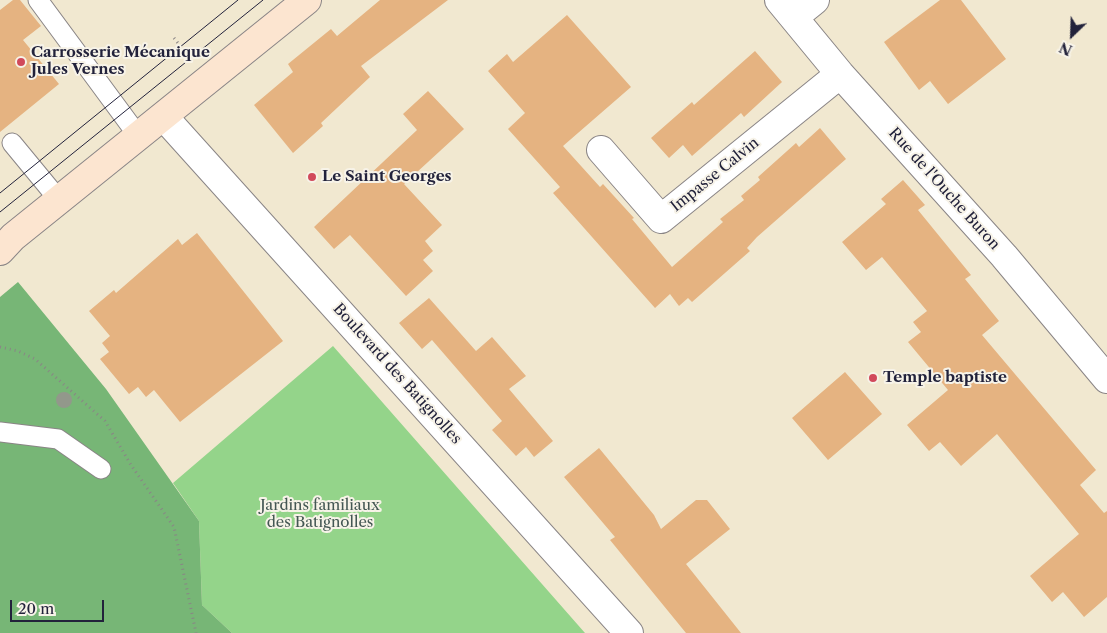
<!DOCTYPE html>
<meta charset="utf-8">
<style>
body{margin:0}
#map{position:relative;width:1107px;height:633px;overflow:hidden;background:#f1e8d0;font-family:"Libre Caslon Text",serif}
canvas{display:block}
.north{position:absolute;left:1047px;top:10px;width:50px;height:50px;-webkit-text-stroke:4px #f7f3e8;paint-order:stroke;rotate:204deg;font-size:14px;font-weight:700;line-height:20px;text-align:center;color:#22223b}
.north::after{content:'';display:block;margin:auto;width:18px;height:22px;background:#22223b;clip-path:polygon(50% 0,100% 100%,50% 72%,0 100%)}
.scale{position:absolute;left:10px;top:600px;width:94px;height:22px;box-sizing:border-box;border:2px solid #22223b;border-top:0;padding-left:6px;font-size:15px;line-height:18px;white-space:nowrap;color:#22223b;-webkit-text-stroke:4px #f7f3e8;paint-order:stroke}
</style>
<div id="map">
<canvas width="1107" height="633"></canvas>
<div class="north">N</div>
<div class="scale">20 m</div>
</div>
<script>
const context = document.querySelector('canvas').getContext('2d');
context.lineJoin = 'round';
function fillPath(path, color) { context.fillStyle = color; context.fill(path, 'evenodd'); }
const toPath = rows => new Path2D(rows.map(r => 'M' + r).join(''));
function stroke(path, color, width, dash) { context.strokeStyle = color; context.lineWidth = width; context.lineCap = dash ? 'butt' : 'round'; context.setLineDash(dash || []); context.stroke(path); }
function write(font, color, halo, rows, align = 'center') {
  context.font = font + ' "Libre Caslon Text",serif'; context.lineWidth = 4; context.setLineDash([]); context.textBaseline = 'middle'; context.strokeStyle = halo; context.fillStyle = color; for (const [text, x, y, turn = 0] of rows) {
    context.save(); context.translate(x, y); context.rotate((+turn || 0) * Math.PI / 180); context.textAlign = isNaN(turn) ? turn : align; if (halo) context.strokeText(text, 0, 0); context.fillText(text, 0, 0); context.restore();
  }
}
fillPath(toPath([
 [333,346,585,633,232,633,202,605,199,521,173,483]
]), '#94d48a');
fillPath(toPath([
 [18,282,106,389,199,521,202,605,232,633,0,633,0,297]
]), '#77b676');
fillPath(toPath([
 [13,0,20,0,41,26,23,40,59,84,0,132,0,10],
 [380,0,448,0,361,66,370,77,321,123,323,126,293,153,254,105,293,72,288,64,331,29,337,36],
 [940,0,961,0,1006,59,948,104,930,81,919,90,884,42],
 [567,15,631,87,563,146,600,187,603,184,634,218,632,219,672,267,723,222,720,219,744,200,741,196,760,180,758,177,796,143,799,147,820,128,846,159,757,237,747,248,750,251,692,302,688,298,679,306,670,294,655,308,553,193,560,187,508,129,525,113,488,71,507,54,513,62],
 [755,51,782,82,744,117,741,113,692,156,683,145,669,158,651,138,692,102,694,105],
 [428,91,464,129,404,184,442,225,425,241,433,251,423,260,433,271,406,296,350,235,334,249,314,227,417,130,403,114],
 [903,180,925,205,918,210,971,275,965,279,999,321,982,335,1096,470,1080,485,1104,513,1107,511,1107,597,1084,617,1063,592,1052,602,1030,576,1079,534,997,434,961,466,940,442,929,451,907,425,948,390,908,342,921,332,913,322,927,311,882,257,866,270,842,242,886,204,881,199],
 [197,233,283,341,180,422,154,390,146,397,138,387,129,394,100,359,109,352,102,343,110,336,89,311,114,290,116,293,178,239,182,245],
 [429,298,476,351,492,337,526,376,509,389,553,441,534,457,526,447,516,456,492,430,502,421,432,340,422,349,399,323],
 [845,372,882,414,828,460,792,418],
 [599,448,654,515,661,529,696,500,707,500,730,529,686,564,741,633,686,633,610,540,615,537,564,477]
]), '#e5b381');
const lane = toPath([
 [38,0,139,137],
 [12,143,59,200],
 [0,432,58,439,101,469]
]);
const street = toPath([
 [779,0,840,74,1004,256,1107,379],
 [794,17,815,0],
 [164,117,629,633],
 [601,150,661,219,840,74]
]);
const secondary = toPath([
 [0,251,13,237,307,0]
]);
stroke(lane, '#8a8586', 21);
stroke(street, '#8a8586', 30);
stroke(secondary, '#8a8586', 30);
stroke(toPath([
 [174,38,189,57],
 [0,347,18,351,35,359,105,421,131,465,174,527,196,633]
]), '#8a8586', 3, [1, 4]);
stroke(lane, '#fff', 19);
stroke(street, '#fff', 28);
stroke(secondary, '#fce5d0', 28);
stroke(toPath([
 [0,193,238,0],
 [0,212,263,0]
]), '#22223b', 1);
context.fillStyle = '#92988b';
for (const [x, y] of [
 [64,400]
]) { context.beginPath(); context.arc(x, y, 8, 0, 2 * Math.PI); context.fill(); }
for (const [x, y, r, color] of [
 [21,62,5,"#d1495b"],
 [312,177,5,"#d1495b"],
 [873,378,5,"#d1495b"]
]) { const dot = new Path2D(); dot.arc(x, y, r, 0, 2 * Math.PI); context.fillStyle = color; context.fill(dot); stroke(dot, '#f7f3e8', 2); }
write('bold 15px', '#22223b', '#f7f3e8', [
 ["Carrosserie Mécanique",31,53],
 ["Jules Vernes",31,70],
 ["Le Saint Georges",322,177],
 ["Temple baptiste",883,378]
], 'left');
write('15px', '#22223b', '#f7f3e8', [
 ["Impasse Calvin",715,175,-39],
 ["Rue de l'Ouche Buron",944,189,48],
 ["Boulevard des Batignolles",397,374,48]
]);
write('15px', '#445753', '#f7f3e8', [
 ["Jardins familiaux",320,506],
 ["des Batignolles",320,523]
]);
</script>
